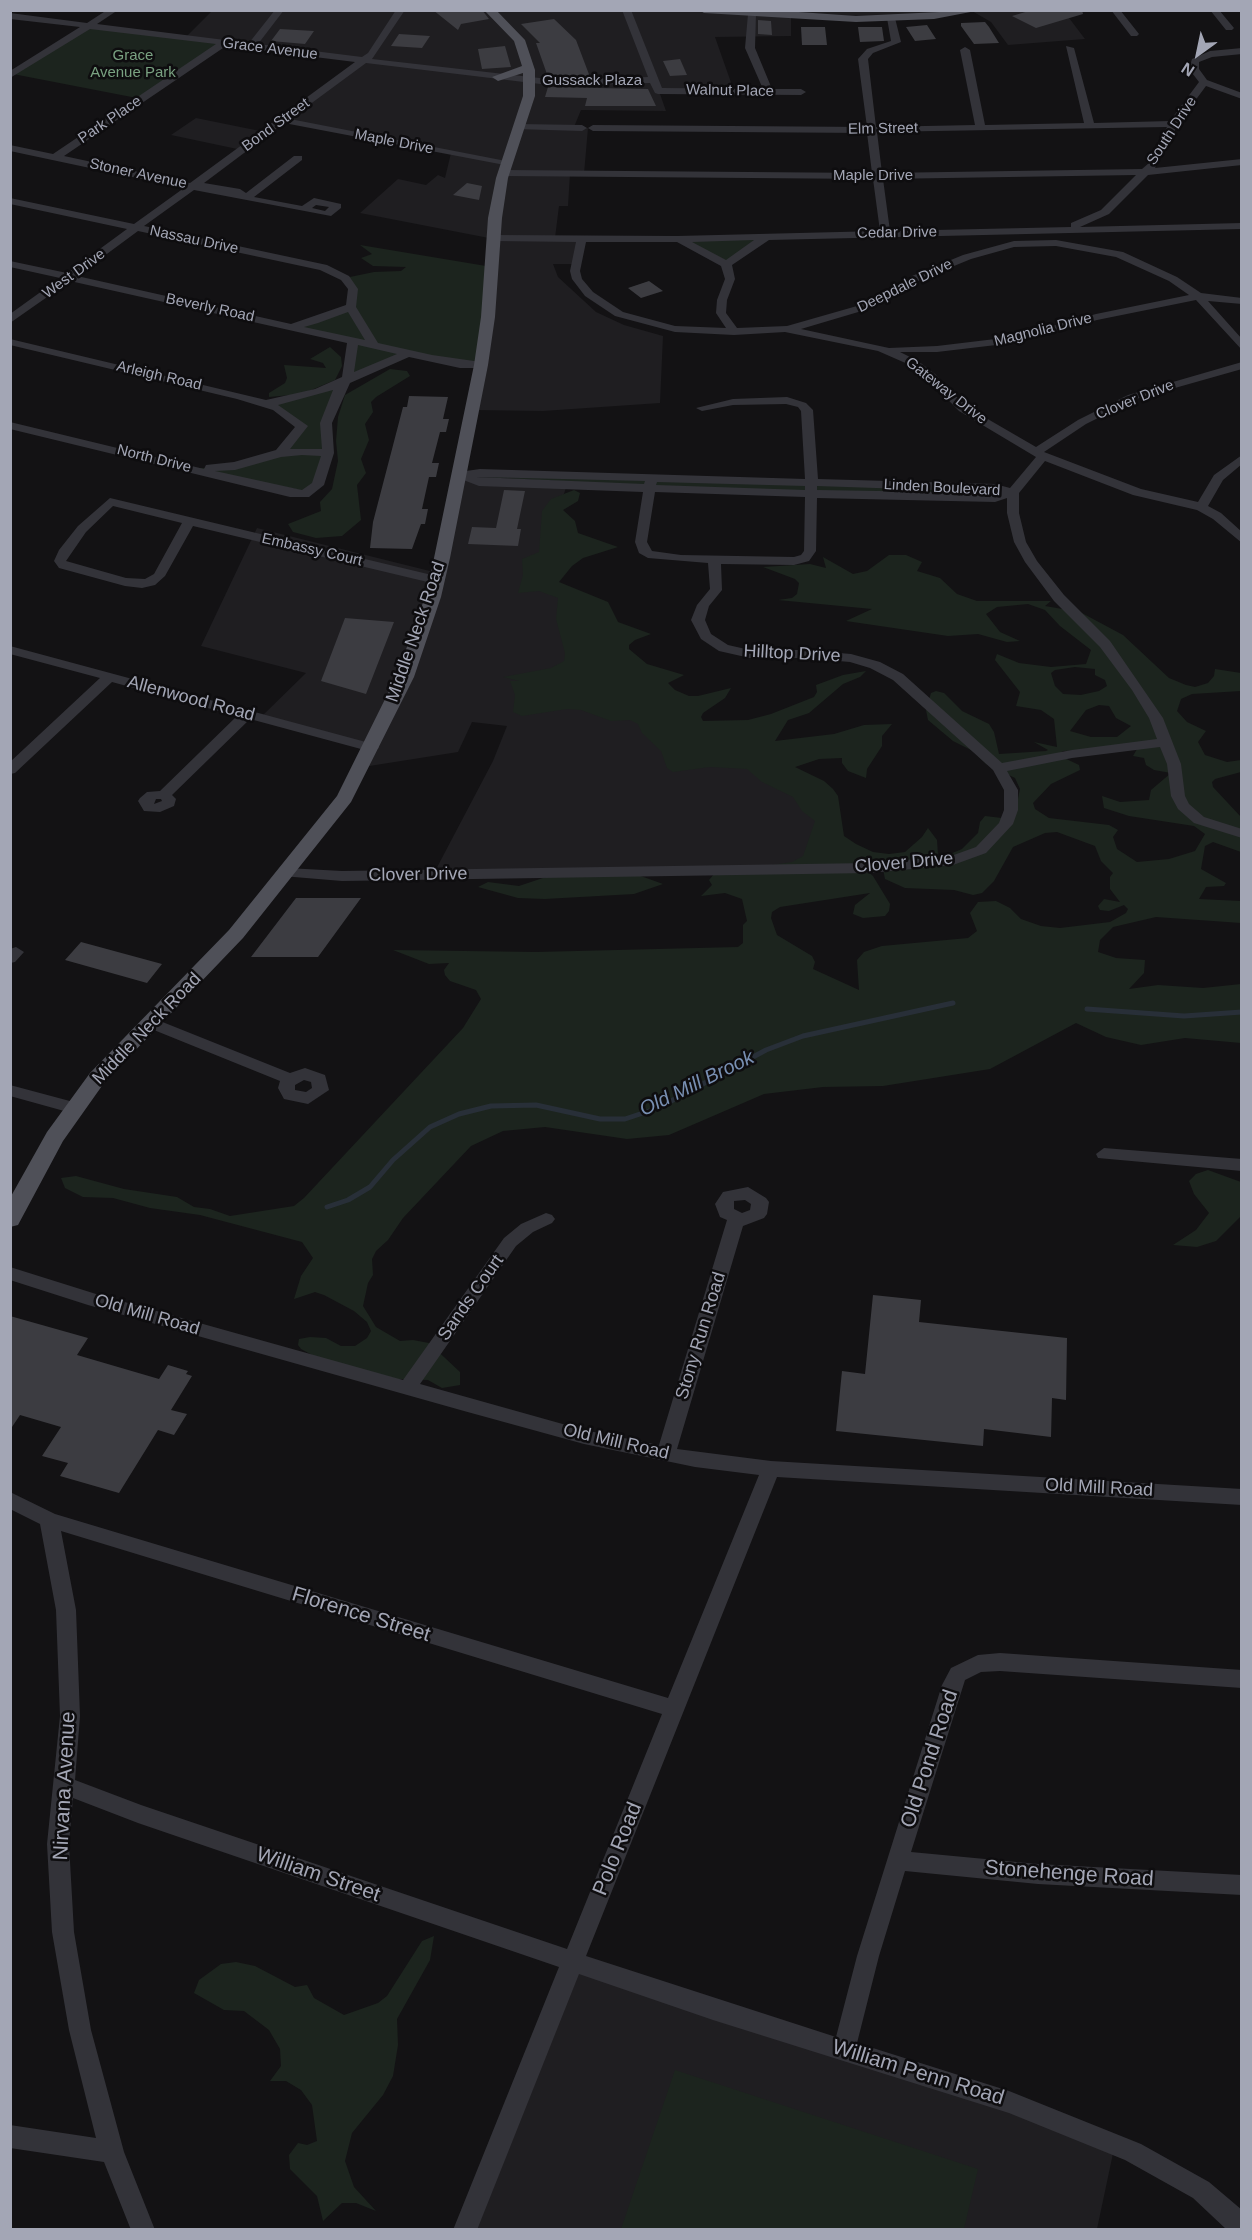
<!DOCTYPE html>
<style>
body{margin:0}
#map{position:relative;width:1252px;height:2240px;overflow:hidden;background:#131214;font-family:Arial,sans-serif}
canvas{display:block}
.frame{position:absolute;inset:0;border:12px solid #a3a6b5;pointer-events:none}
.north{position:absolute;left:1168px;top:24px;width:60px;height:60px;-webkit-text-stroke:4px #0e0d0f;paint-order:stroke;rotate:213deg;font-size:16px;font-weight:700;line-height:24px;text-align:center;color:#a3a6b5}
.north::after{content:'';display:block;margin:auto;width:21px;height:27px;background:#a3a6b5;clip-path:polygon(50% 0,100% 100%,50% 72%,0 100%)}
</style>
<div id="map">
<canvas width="1252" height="2240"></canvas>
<div class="frame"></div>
<div class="north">N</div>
</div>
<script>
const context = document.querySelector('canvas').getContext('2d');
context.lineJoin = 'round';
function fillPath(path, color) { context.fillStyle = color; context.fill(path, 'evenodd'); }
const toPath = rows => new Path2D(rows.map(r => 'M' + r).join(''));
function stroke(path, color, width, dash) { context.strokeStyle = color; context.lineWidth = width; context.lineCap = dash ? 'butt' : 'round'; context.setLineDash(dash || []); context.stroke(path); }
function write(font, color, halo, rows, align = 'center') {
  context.font = font + ' Arial,sans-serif'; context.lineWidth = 5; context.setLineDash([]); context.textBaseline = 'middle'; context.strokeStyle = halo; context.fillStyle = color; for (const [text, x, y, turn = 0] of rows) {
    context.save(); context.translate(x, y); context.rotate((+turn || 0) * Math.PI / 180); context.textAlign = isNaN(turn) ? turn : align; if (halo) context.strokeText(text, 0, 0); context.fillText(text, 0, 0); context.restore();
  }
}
fillPath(toPath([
 [213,10,1063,10,1085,39,1008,45,991,22,972,11,934,16,791,17,791,36,715,37,734,91,659,91,666,111,581,110,574,127,588,128,584,174,570,174,568,206,559,206,555,238,581,239,577,264,553,264,558,277,596,312,624,325,663,336,660,403,543,411,472,410,494,239,360,213,398,179,426,185,438,175,445,178,451,153,282,121,362,61,185,38],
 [196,118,265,132,242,150,171,135],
 [459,476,567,485,537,572,566,589,570,691,778,769,852,867,433,875,493,761,507,726,472,722,458,752,363,767,372,749,260,718,306,673,201,646,257,528,438,573],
 [573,1960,1115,2144,1097,2229,465,2230]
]), '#1f1e21');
fillPath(toPath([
 [89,26,224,43,142,99,13,74],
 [756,239,727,261,685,240],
 [360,245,492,267,481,365,409,353,348,378,333,402,328,453,310,492,191,468,217,468,280,453,302,426,265,404,319,392,348,378,353,339,291,326,314,321,353,302,345,278,374,272,401,271,406,267,373,266,361,258,372,254],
 [330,347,341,357,342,366,335,380,302,394,269,397,269,393,285,383,287,378,284,365,326,368,323,363,310,359],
 [390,369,407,371,410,376,376,397,371,402,373,412,365,424,369,440,361,459,366,473,357,485,361,520,342,536,316,538,293,532,288,524,321,511,320,502,332,489,338,461,336,441,338,417,345,395],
 [459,476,904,485,1013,493,995,498,812,494],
 [574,490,580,493,578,501,563,510,575,521,578,533,618,547,583,558,572,566,559,582,608,602,618,622,651,634,635,640,629,645,629,649,647,664,684,675,668,683,675,690,689,696,698,696,731,688,725,698,703,713,701,717,703,721,748,720,771,714,814,697,817,692,816,685,843,675,866,671,860,677,843,684,809,713,788,720,775,741,834,734,864,725,892,724,882,736,882,746,867,769,866,778,848,771,842,763,842,758,819,759,795,767,824,781,833,789,838,796,844,836,856,844,873,852,889,854,905,852,922,837,928,828,937,840,938,855,950,854,962,849,978,833,980,822,985,816,1002,818,1015,813,1020,789,1015,778,986,764,973,751,953,741,928,720,926,710,931,693,936,691,944,693,962,711,989,724,994,732,999,754,1046,751,1048,750,1034,742,1057,747,1054,719,1041,710,1016,706,1020,692,995,660,997,654,1019,663,1051,667,1086,664,1091,650,1060,626,1045,610,1028,604,997,607,986,614,1000,632,1020,641,1007,642,978,634,948,636,846,621,872,609,778,600,792,598,797,594,799,583,795,579,763,567,810,564,826,568,823,557,853,574,867,571,889,555,906,555,922,562,917,571,940,578,957,594,977,601,1051,601,1045,606,1080,612,1123,635,1169,678,1186,685,1195,687,1208,683,1214,676,1215,669,1241,673,1241,691,1192,694,1181,699,1177,711,1187,722,1206,731,1198,742,1205,755,1227,762,1241,760,1241,772,1215,779,1212,782,1213,787,1241,817,1241,852,1213,842,1205,846,1201,869,1226,883,1224,886,1206,887,1199,899,1241,901,1241,923,1156,917,1113,927,1100,940,1098,952,1116,958,1145,960,1144,973,1129,989,1158,985,1203,988,1241,984,1241,1043,1185,1038,1141,1045,1106,1037,1076,1023,990,1069,883,1086,823,1087,764,1094,669,1135,627,1139,545,1127,503,1131,471,1146,403,1218,388,1240,376,1251,372,1259,373,1275,368,1283,363,1306,376,1327,400,1341,413,1340,429,1343,460,1372,460,1385,442,1388,428,1380,397,1379,314,1356,301,1349,298,1345,299,1339,310,1337,326,1338,341,1346,355,1346,367,1338,371,1331,367,1322,354,1311,324,1295,315,1292,294,1299,301,1276,313,1258,302,1242,200,1215,150,1208,113,1198,83,1197,65,1188,61,1178,76,1176,124,1189,177,1197,194,1207,210,1209,230,1216,294,1206,304,1198,463,1028,481,999,476,990,450,981,445,975,444,970,449,963,429,964,393,950,536,952,738,947,743,943,743,925,747,921,742,899,725,893,701,896,712,885,709,880,714,874,792,862,803,856,815,821,802,811,793,797,762,782,747,769,710,767,673,772,667,768,661,751,642,733,638,724,630,720,611,721,581,710,567,709,522,716,513,712,515,695,510,681,519,681,503,677,551,668,564,661,565,653,556,619,558,598,539,591,518,593,523,575,522,559,539,552,542,511,551,499],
 [1075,667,1095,669,1095,675,1105,680,1107,686,1099,691,1081,695,1063,694,1055,686,1051,673,1055,670],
 [1099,705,1109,706,1116,718,1131,726,1117,737,1091,737,1070,731,1086,710],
 [1137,749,1133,756,1144,758,1146,765,1154,770,1171,773,1151,790,1149,800,1120,802,1102,796,1104,808,1129,816,1194,826,1205,834,1195,851,1169,859,1137,862,1117,849,1113,837,1118,830,1109,825,1049,818,1035,809,1033,803,1051,784,1080,770,1079,765,1058,755,1063,751],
 [1057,832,1095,846,1101,861,1113,873,1110,877,1110,889,1120,902,1104,899,1098,906,1100,910,1109,911,1124,905,1128,909,1126,913,1110,922,1060,928,1041,926,1021,919,1010,908,996,901,978,902,970,913,977,931,968,938,882,946,864,952,857,960,859,990,813,969,815,962,812,956,777,935,771,918,772,912,780,907,870,893,855,905,853,914,863,918,885,916,889,911,890,904,873,876,860,865,867,860,882,864,885,879,905,888,954,890,973,895,982,893,994,881,1013,847,1045,833],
 [638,875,663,884,634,894,545,899,518,898,478,887,488,882,519,886,546,877],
 [1208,1170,1241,1182,1241,1216,1216,1241,1197,1247,1173,1245,1196,1230,1209,1213,1194,1194,1189,1181,1196,1174],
 [434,1936,430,1960,397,2019,398,2045,393,2076,383,2095,352,2133,345,2161,354,2187,376,2211,356,2203,342,2203,323,2221,317,2196,290,2169,289,2155,298,2143,307,2145,317,2141,312,2105,301,2090,286,2081,270,2081,281,2066,280,2049,269,2030,244,2011,224,2010,194,1993,199,1980,221,1964,236,1962,255,1966,295,1987,307,1985,314,1998,344,2015,378,2003,387,1996,422,1941],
 [675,2070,978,2169,964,2229,621,2229]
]), '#1c241e');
stroke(toPath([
 [1087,1009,1184,1016,1242,1012],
 [327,1207,348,1200,370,1187,393,1160,430,1127,459,1114,491,1106,536,1105,600,1119,625,1119,658,1108,766,1050,803,1036,953,1003]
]), '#282f38', 5);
fillPath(toPath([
 [433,10,482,10,489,19,461,24,458,30],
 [1032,10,1082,10,1083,14,1036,28,1012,16],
 [554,19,576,40,590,77,548,77,536,43,540,43,521,24],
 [758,20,771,21,772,35,758,34],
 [985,22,989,27,999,43,974,44,961,26,961,23],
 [927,25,936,39,915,41,906,27],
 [801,27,825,27,827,45,802,45],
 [858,27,882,27,884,41,860,42],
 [280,29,314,31,305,44,271,41],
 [399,34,430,36,422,48,391,46],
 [505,46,511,67,482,69,478,49],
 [680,59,687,75,670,76,663,61],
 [548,87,648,89,656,106,585,106,587,98,545,97],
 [467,183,482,186,479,200,453,195],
 [649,281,663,291,641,298,628,288],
 [409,396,448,397,443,419,449,419,446,432,440,432,432,463,439,463,436,477,429,477,422,509,428,509,425,524,421,524,412,549,370,548,373,522,403,407,407,407],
 [504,490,525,491,517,529,521,529,518,546,468,544,472,527,496,528],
 [345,618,394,622,366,694,321,681],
 [296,898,361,898,318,957,251,957],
 [81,942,162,964,147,983,65,960],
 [873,1295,921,1300,919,1322,1067,1338,1066,1400,1052,1398,1051,1437,984,1429,983,1446,836,1431,842,1371,865,1374],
 [10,1316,88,1338,77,1355,159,1379,168,1365,188,1371,186,1374,192,1376,171,1410,187,1414,174,1435,158,1430,119,1493,60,1476,68,1463,42,1456,61,1427,20,1415,10,1430]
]), '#3c3c41');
fillPath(toPath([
 [107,10,118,10,97,24,249,43,275,10,284,10,258,44,362,57,368,53,396,10,405,10,372,59,557,80,648,77,622,10,631,10,662,88,763,89,745,48,748,14,752,11,756,14,755,48,772,89,801,89,806,92,801,95,658,94,655,93,650,83,557,86,366,63,290,119,506,161,510,162,510,166,284,123,204,183,240,189,246,193,294,156,302,156,302,160,254,197,302,206,314,198,341,204,341,208,331,216,194,190,144,226,327,265,349,276,358,289,356,307,378,343,432,355,481,362,487,365,481,368,460,368,409,357,350,383,332,423,334,453,324,485,309,497,290,497,10,429,10,422,204,469,206,465,234,462,276,450,295,427,273,410,237,399,10,345,10,339,266,400,315,389,342,377,347,343,70,281,10,323,10,314,60,278,10,267,10,261,67,273,127,229,10,204,10,198,134,224,184,188,10,151,10,145,53,154,216,44,90,29,10,78,10,71,80,27,10,19,10,13,87,23,107,10],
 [226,46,355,62,190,183,64,156,226,46],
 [316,205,329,207,325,211,312,208,316,205],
 [138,231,320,270,341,280,348,289,346,305,291,324,77,276,138,231],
 [348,312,365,340,304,327,318,323,348,312],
 [358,345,397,354,354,372,358,345],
 [333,390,320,423,322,449,290,449,308,426,278,405,333,390],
 [302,455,321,456,312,483,302,490,215,471,235,470,281,457,302,455],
 [1111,10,1120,10,1139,34,1137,36,1131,36,1111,10],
 [1210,10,1219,10,1234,28,1232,30,1226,30,1210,10],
 [891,15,895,18,901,42,873,53,868,59,876,127,975,125,960,50,965,47,970,50,985,125,1084,123,1066,46,1074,48,1094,123,1170,121,1199,82,1189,69,1192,59,1210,51,1242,48,1242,54,1212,57,1199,62,1199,69,1207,80,1242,93,1242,99,1206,86,1180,121,1155,168,1242,159,1242,165,1148,175,1109,214,1080,227,1242,223,1242,229,769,240,732,265,735,279,727,300,726,313,737,328,787,326,857,306,912,276,963,255,1014,241,1056,240,1123,252,1177,277,1201,293,1242,298,1242,304,1208,301,1242,339,1242,350,1196,300,1097,320,1013,343,937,352,900,352,918,361,935,374,967,407,1036,447,1078,420,1128,395,1242,362,1242,369,1136,399,1086,424,1044,452,1141,489,1198,502,1214,475,1242,455,1242,464,1223,480,1208,506,1221,513,1242,532,1242,543,1213,519,1197,510,1133,495,1045,461,1019,493,1019,513,1026,542,1037,561,1064,595,1110,641,1163,718,1181,764,1185,796,1189,804,1204,817,1242,829,1242,838,1194,823,1178,809,1171,796,1167,764,1160,747,1072,758,1007,771,1018,790,1018,810,1013,824,986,853,953,865,870,873,342,881,282,876,280,873,287,868,342,871,870,863,951,856,976,847,999,823,1004,810,1004,790,993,770,893,680,870,668,850,662,804,658,750,658,719,651,701,639,691,620,697,605,710,589,708,563,648,558,639,553,635,542,643,492,479,486,453,476,459,472,480,469,805,479,801,411,798,407,786,404,733,405,702,411,696,408,733,399,787,397,806,403,813,410,818,479,995,484,1010,488,1036,457,959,411,927,378,910,365,878,351,785,332,734,335,675,332,615,316,585,296,572,279,570,271,576,242,494,241,489,238,494,235,677,236,880,231,873,179,504,176,499,173,504,170,872,173,867,133,593,131,588,128,593,125,867,127,858,59,867,49,891,41,887,18,891,15],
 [1167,127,1149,163,1142,169,882,173,877,132,1167,127],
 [1136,175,1101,210,1071,223,1071,227,890,231,883,179,1136,175],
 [754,240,726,260,692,242,754,240],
 [586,242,677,242,721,266,725,279,717,300,716,313,726,328,675,326,623,312,593,292,582,279,580,271,586,242],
 [1056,246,1116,257,1169,281,1189,295,1096,314,1012,337,937,346,889,348,801,329,865,310,920,280,971,259,1014,247,1056,246],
 [476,477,480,477,645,481,644,484,476,477],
 [657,482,805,486,805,490,656,485,657,482],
 [817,486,994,492,999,493,817,490,817,486],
 [655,492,805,497,804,551,801,555,794,557,681,555,652,551,647,542,655,492],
 [817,498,995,502,1007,498,1007,513,1014,542,1025,562,1054,601,1100,647,1132,690,1149,718,1157,739,1072,750,1002,763,903,674,880,662,851,654,804,650,750,650,728,645,711,634,705,620,709,606,722,590,721,564,794,565,809,561,816,551,817,498],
 [518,124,582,125,587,128,582,131,515,129,515,125,518,124],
 [110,498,436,576,442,580,436,584,193,526,165,576,155,585,142,588,125,586,59,568,54,561,59,550,78,526,110,498],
 [113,506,182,523,154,574,145,579,126,578,66,561,86,532,113,506],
 [10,646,377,745,379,748,372,752,250,719,172,795,176,799,174,806,160,812,144,811,138,801,140,798,147,792,160,791,237,716,112,682,15,773,10,774,10,762,100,678,10,654,10,646],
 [156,799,161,799,162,801,154,804,156,799],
 [16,947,24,952,15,962,10,963,10,949,16,947],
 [150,1017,290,1073,305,1068,325,1075,329,1090,308,1104,284,1099,278,1088,280,1081,144,1026,142,1022,150,1017],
 [304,1080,311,1082,312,1088,306,1092,295,1090,295,1085,304,1080],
 [10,1085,81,1104,83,1108,75,1114,10,1096,10,1085],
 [1104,1148,1242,1159,1242,1171,1098,1158,1096,1154,1104,1148],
 [748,1187,766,1198,769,1202,767,1214,764,1218,743,1226,677,1449,771,1461,1242,1489,1242,1505,777,1477,586,1956,836,2037,857,1956,942,1685,951,1668,978,1655,1000,1653,1242,1670,1242,1688,1000,1671,981,1672,965,1680,911,1852,1038,1864,1242,1875,1242,1895,1038,1884,905,1871,879,1956,857,2043,1009,2091,1141,2144,1209,2182,1242,2210,1242,2230,1227,2230,1193,2198,1125,2160,1009,2113,713,2020,579,1974,477,2230,453,2230,559,1967,138,1823,73,1798,69,1844,74,1932,91,2030,124,2152,155,2230,131,2230,104,2162,10,2148,10,2125,96,2138,69,2030,52,1932,47,1844,60,1716,56,1610,40,1524,10,1509,10,1492,55,1514,668,1698,759,1475,695,1467,584,1444,464,1411,88,1305,10,1280,10,1267,96,1294,403,1380,504,1238,521,1224,546,1213,552,1215,555,1219,552,1223,533,1232,516,1246,420,1384,584,1430,659,1445,727,1220,720,1217,715,1204,723,1192,748,1187],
 [745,1200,751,1204,750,1210,742,1213,734,1209,734,1201,745,1200],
 [61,1531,662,1714,567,1949,141,1805,75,1780,80,1716,76,1610,61,1531]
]), '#333339');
fillPath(toPath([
 [484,10,496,10,525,40,535,70,535,96,508,178,502,218,495,317,488,365,450,558,441,597,414,677,351,802,243,938,104,1083,63,1141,18,1225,10,1227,10,1198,47,1132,90,1073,229,930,337,796,396,677,425,597,434,558,474,365,481,317,488,218,496,178,523,96,523,73,498,81,492,77,522,66,514,41,484,10],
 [699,10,770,10,856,16,981,10,934,19,856,22,704,13,699,10]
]), '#4f5058');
write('15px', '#a3a6b5', '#0e0d0f', [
 ["Grace Avenue",270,49,7],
 ["Gussack Plaza",592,81],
 ["Walnut Place",730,91,1],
 ["Park Place",110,120,-34],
 ["Bond Street",276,125,-36],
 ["Elm Street",883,129,-1],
 ["South Drive",1172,131,-57],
 ["Maple Drive",394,142,11],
 ["Stoner Avenue",138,174,12],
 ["Maple Drive",873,176],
 ["Cedar Drive",897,233,-1],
 ["Nassau Drive",194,240,12],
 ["West Drive",74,274,-36],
 ["Deepdale Drive",905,286,-26],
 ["Beverly Road",210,308,12],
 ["Magnolia Drive",1043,330,-14],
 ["Arleigh Road",159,376,13],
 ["Gateway Drive",946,391,38],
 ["Clover Drive",1135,400,-22],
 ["North Drive",154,459,14],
 ["Linden Boulevard",942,488,3],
 ["Embassy Court",312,550,13]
]);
write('15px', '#79a181', '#0e0d0f', [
 ["Grace",133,56],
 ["Avenue Park",133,73]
]);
write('18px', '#a3a6b5', '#0e0d0f', [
 ["Middle Neck Road",416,632,-71],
 ["Hilltop Drive",792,654,3],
 ["Allenwood Road",191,699,15],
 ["Clover Drive",904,863,-5],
 ["Clover Drive",418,875,-1],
 ["Middle Neck Road",147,1029,-46],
 ["Sands Court",471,1298,-55],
 ["Old Mill Road",147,1315,16],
 ["Stony Run Road",701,1336,-73],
 ["Old Mill Road",616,1442,13],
 ["Old Mill Road",1099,1488,3]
]);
write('italic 20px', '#788fb2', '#0e0d0f', [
 ["Old Mill Brook",697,1084,-26]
]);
write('21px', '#a3a6b5', '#0e0d0f', [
 ["Florence Street",361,1615,17],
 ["Old Pond Road",930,1759,-72],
 ["Nirvana Avenue",65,1786,-87],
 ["Polo Road",618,1849,-68],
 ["Stonehenge Road",1069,1874,4],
 ["William Street",318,1875,19],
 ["William Penn Road",918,2073,17]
]);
</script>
